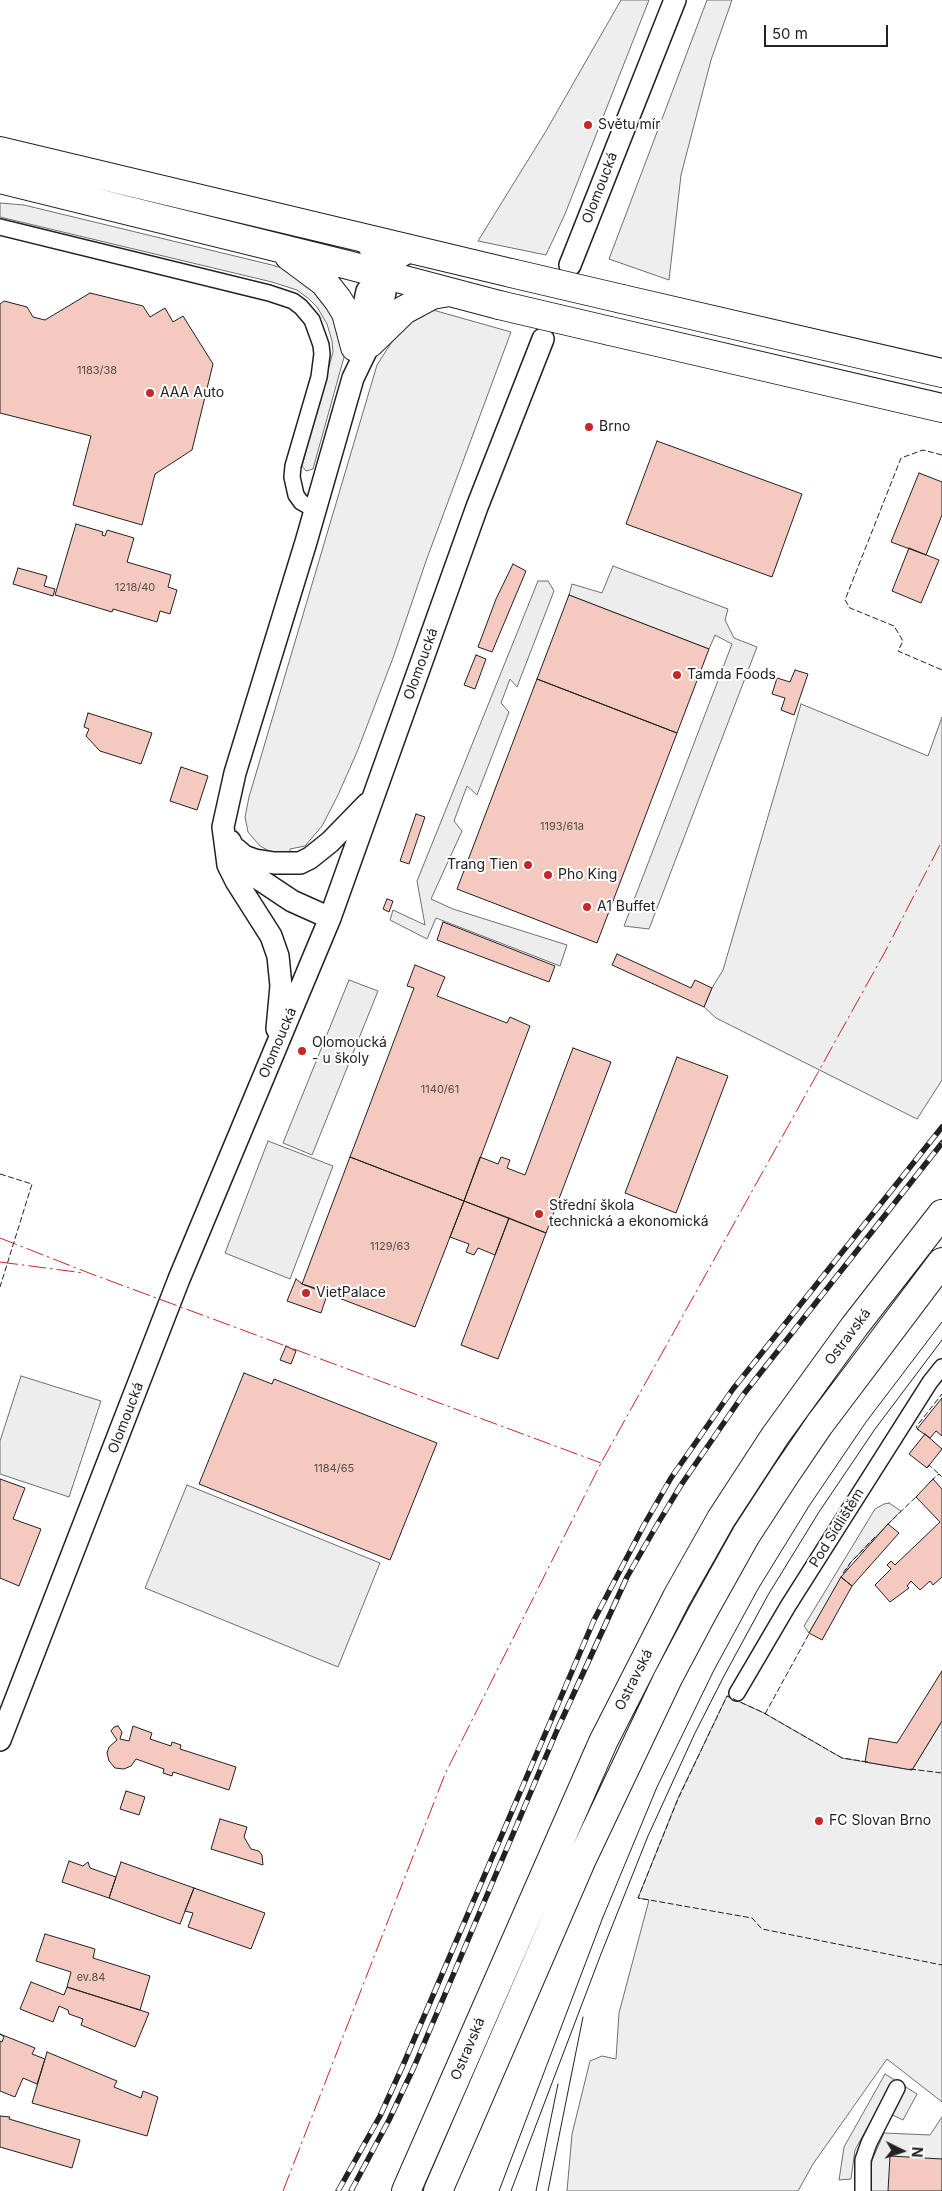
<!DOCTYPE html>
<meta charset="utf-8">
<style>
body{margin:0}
#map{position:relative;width:942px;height:2191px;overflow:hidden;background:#fff;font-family:Inter,sans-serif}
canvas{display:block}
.north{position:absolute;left:877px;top:2126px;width:50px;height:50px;-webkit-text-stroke:4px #fff;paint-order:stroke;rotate:94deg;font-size:14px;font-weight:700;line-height:20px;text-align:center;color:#222}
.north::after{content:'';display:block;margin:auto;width:18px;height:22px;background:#222;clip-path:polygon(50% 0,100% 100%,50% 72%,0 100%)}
.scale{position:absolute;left:764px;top:25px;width:124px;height:22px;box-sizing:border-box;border:2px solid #222;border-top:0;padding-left:6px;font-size:15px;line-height:18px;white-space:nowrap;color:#222;-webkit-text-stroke:4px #fff;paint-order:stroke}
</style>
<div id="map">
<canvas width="942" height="2191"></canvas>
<div class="north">N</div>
<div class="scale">50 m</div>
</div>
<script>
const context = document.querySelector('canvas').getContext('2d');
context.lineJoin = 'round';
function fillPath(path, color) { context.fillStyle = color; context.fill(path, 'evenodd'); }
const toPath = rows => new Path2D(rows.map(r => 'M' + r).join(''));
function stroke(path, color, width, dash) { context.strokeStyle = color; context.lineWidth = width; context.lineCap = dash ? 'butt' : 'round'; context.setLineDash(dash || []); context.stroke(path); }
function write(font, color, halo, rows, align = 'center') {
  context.font = font + ' Inter,sans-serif'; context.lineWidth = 4; context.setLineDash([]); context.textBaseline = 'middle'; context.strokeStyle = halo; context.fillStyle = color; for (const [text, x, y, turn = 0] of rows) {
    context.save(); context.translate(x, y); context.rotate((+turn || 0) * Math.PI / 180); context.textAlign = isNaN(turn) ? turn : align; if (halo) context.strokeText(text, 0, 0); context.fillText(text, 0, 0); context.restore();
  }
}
const green = toPath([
 [621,0,649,0,565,214,546,255,478,241,546,131,621,0],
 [707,0,732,0,711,60,681,175,669,280,609,259,707,0],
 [0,203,24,205,272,265,295,272,325,294,346,350,313,469,306,471,302,466,333,352,332,341,327,324,317,307,309,299,297,290,272,282,0,217,0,203],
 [433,310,511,332,426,561,393,658,357,752,338,795,322,826,305,846,290,849,290,857,275,854,260,846,248,832,245,817,249,797,377,365,393,340,410,321,433,310],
 [801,704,928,756,942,717,942,1080,917,1119,716,1018,704,1007,712,988,723,970,801,704],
 [889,1503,901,1511,851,1562,809,1633,804,1626,875,1509,884,1504,889,1503],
 [727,1696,764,1713,842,1758,912,1770,942,1721,942,2102,887,2059,813,2164,798,2191,567,2191,572,2134,590,2061,602,2056,616,2059,619,2013,649,1900,638,1898,678,1798,727,1696],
 [942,2117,942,2191,869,2191,872,2160,884,2133,930,2135,942,2117]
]);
fillPath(green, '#eee');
stroke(green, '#6f6f6f', 1);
const parking = toPath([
 [613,566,728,609,725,620,734,638,757,647,649,929,624,926,732,644,715,635,709,649,569,595,572,584,602,593,613,566],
 [538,581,548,581,554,591,517,687,510,679,501,703,509,712,477,795,467,786,454,821,462,831,431,899,453,909,567,945,560,966,436,918,427,939,390,920,393,910,425,925,417,881,538,581],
 [349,980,378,991,312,1155,283,1143,349,980],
 [268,1141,333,1166,290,1279,225,1253,268,1141],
 [21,1376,101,1401,69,1497,0,1474,0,1441,21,1376],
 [187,1485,380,1563,338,1667,145,1588,187,1485],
 [885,2074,917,2094,903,2120,878,2108,855,2150,851,2179,839,2180,844,2147,885,2074]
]);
fillPath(parking, '#ededed');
stroke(parking, '#6f6f6f', 1);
const building = toPath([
 [90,293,143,306,150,317,165,308,173,322,183,316,213,364,192,450,155,474,142,525,73,505,91,436,0,413,0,304,4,301,27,307,33,317,45,320,90,293],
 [657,441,802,494,772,577,626,524,657,441],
 [919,473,942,482,942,515,926,555,891,542,919,473],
 [76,524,103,532,102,535,105,536,107,530,134,538,127,562,171,575,168,587,177,590,170,614,160,611,157,622,113,609,112,612,55,595,76,524],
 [909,548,939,560,921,603,892,591,909,548],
 [513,564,526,571,492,652,478,647,496,599,513,564],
 [18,568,47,576,44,586,55,589,53,596,13,584,18,568],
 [569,595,709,649,677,733,537,679,569,595],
 [476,655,486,659,475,689,464,685,476,655],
 [795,670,808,674,794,715,781,710,785,698,772,694,777,678,790,682,795,670],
 [537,679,677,733,597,943,457,889,537,679],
 [88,713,152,733,141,764,100,751,86,736,89,729,84,727,88,713],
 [181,767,208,776,197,810,170,801,181,767],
 [416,814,425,817,409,864,400,861,416,814],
 [387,899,393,901,389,912,383,909,387,899],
 [443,922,555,966,549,982,437,940,443,922],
 [617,954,691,988,695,980,712,988,704,1007,612,965,617,954],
 [415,965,445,977,437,996,507,1023,510,1017,530,1026,464,1201,350,1157,414,988,407,986,415,965],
 [573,1048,611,1062,546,1233,464,1201,480,1157,498,1164,501,1157,510,1160,507,1168,525,1175,573,1048],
 [677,1057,728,1076,676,1213,625,1193,677,1057],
 [350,1157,464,1201,415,1327,302,1284,350,1157],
 [464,1201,509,1218,495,1255,478,1248,474,1255,466,1252,469,1244,450,1237,464,1201],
 [509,1218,546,1233,498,1359,461,1345,509,1218],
 [296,1279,302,1284,328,1292,321,1313,287,1301,296,1279],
 [286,1346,296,1351,291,1364,280,1360,286,1346],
 [244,1373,272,1384,274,1379,437,1443,390,1560,199,1484,244,1373],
 [942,1398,942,1436,936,1431,930,1438,917,1429,942,1398],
 [925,1434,942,1449,927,1468,909,1454,925,1434],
 [0,1479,25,1488,13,1519,41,1529,19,1586,0,1578,0,1479],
 [933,1479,942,1489,942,1577,933,1585,930,1581,920,1590,911,1581,907,1586,909,1588,890,1602,875,1585,891,1569,887,1565,891,1561,895,1565,940,1522,916,1497,933,1479],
 [888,1524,899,1533,852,1586,841,1577,888,1524],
 [841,1577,852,1586,822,1640,809,1633,841,1577],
 [942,1671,942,1721,912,1770,865,1762,869,1738,897,1743,942,1671],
 [118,1726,122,1732,120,1739,129,1741,133,1726,152,1733,150,1739,171,1746,172,1742,181,1745,180,1749,236,1767,229,1790,173,1772,172,1776,163,1773,164,1769,136,1759,131,1766,124,1769,115,1768,109,1761,107,1753,109,1747,117,1740,111,1731,114,1727,118,1726],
 [126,1791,145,1797,139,1815,120,1809,126,1791],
 [220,1819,247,1827,244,1837,251,1849,259,1851,262,1855,263,1865,211,1849,220,1819],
 [69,1861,83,1866,88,1862,90,1868,116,1877,109,1898,62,1882,69,1861],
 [121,1862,194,1888,180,1924,109,1898,121,1862],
 [194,1888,265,1913,251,1949,188,1927,193,1913,185,1911,194,1888],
 [45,1934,95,1949,93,1958,150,1976,140,2010,67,1987,71,1972,36,1961,45,1934],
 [31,1982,64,1995,67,1987,149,2013,135,2047,81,2025,83,2019,69,2014,68,2010,59,2006,53,2022,20,2009,31,1982],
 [0,2034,35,2048,32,2054,45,2059,37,2084,23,2078,15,2097,0,2091,0,2041,2,2042,4,2037,0,2034],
 [47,2052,117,2081,114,2087,141,2098,143,2091,158,2097,147,2136,32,2103,47,2052],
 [0,2116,10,2117,9,2119,80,2140,72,2168,0,2147,0,2116],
 [890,2156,942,2159,942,2191,888,2191,890,2156]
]);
fillPath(building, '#f3c9c0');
stroke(building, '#222', 1);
const street = toPath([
 [0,227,269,293,293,301,301,307,312,320,321,345,322,354,319,377,293,466,292,477,296,495,301,502,315,510],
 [737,1693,788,1606,930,1382,942,1367],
 [863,2191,863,2160,869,2143,897,2088]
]);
const secondary = toPath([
 [570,265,675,0],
 [355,346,367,291,395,260,413,249],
 [230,841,239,859,259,879,292,901,330,918],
 [236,849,244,856,255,860,274,863,300,863,310,858,330,842,367,804],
 [277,1029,281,986,278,956,271,936,236,881,228,865,223,827,235,773,306,542,353,378,370,343,384,298,386,286,378,261,364,239],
 [0,1740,179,1279,330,918,477,507,543,339]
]);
const highway = toPath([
 [0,151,511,273],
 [0,179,348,265,499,305],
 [289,256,324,282,338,300,346,313,355,347],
 [622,299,942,373],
 [610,331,942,408],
 [370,343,404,310,432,295,449,292],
 [406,2191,603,1742,677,1597,721,1519,775,1436,854,1327,942,1214],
 [438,2191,582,1859,668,1678,703,1612,746,1535,785,1475,819,1425,942,1262]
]);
stroke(street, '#222', 18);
stroke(secondary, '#222', 24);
stroke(highway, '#222', 30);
stroke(street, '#fff', 15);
stroke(secondary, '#fff', 21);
stroke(highway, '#fff', 28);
stroke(toPath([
 [499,2191,603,1917,657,1787,714,1670,758,1589,809,1506,866,1422,942,1322],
 [511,2191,601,1954,648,1836,695,1733,724,1676,768,1595,819,1512,875,1429,942,1340],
 [536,2191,558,2084],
 [548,2191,583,2017]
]), '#222', 1);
const rail = toPath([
 [338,2191,380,2116,404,2063,594,1620,644,1525,671,1478,733,1389,942,1127],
 [351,2191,389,2120,414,2067,558,1728,627,1577,654,1530,681,1485,743,1395,942,1143]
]);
stroke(rail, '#222', 5.5);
stroke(rail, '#fff', 4, [11]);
const highwayBridge = toPath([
 [511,273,622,299],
 [499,305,610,331]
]);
stroke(highwayBridge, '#222', 30, []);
stroke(highwayBridge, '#fff', 28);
stroke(toPath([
 [942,455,923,450,901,458,845,600,850,608,894,626,903,641,898,651,942,670],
 [0,1174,32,1184,0,1287],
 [919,1430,916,1427,942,1394],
 [928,1467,929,1465,940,1475],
 [931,1481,939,1474,942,1477],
 [887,1525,918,1495],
 [843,1573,851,1562,875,1537],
 [765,1714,810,1632],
 [868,1762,842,1758,764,1713,727,1696,678,1799,638,1898,752,1918,762,1929,942,1965],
 [910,1769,942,1773]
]), '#222', 1, [6, 2.5]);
stroke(toPath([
 [0,1238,89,1273,601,1463],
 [0,1262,84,1273],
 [283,2191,445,1774,601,1463,886,950,942,841]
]), '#c62828', 1, [18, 4, 2.5, 4]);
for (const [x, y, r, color] of [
 [588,125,5,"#c62828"],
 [150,393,5,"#c62828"],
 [589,427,5,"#c62828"],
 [677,675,5,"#c62828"],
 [528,865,5,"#c62828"],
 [548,875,5,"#c62828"],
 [587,907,5,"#c62828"],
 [302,1051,5,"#c62828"],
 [539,1214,5,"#c62828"],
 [306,1293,5,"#c62828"],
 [819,1821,5,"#c62828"]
]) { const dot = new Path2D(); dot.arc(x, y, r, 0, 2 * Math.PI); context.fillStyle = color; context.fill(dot); stroke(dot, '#fff', 2); }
write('11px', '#564c4a', null, [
 ["1183/38",97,371],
 ["1218/40",135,588],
 ["1193/61a",562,827],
 ["1140/61",440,1090],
 ["1129/63",390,1247],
 ["1184/65",334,1469],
 ["ev.84",91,1978]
]);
write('14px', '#222', '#fff', [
 ["Světu mír",598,125],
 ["AAA Auto",160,393],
 ["Brno",599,427],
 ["Tamda Foods",687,675],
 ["Trang Tien",518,865,"right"],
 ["Pho King",558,875],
 ["A1 Buffet",597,907],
 ["Olomoucká",312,1043],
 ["- u školy",312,1059],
 ["Střední škola",549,1206],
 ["technická a ekonomická",549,1222],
 ["VietPalace",316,1293],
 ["FC Slovan Brno",829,1821]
], 'left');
write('14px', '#222', '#fff', [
 ["Olomoucká",600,188,-69],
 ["Olomoucká",421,664,-70],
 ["Olomoucká",278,1043,-67],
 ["Ostravská",848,1337,-53],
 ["Olomoucká",126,1418,-69],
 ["Pod Sídlištěm",837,1528,-58],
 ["Ostravská",634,1680,-63],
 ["Ostravská",468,2049,-67]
]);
</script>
